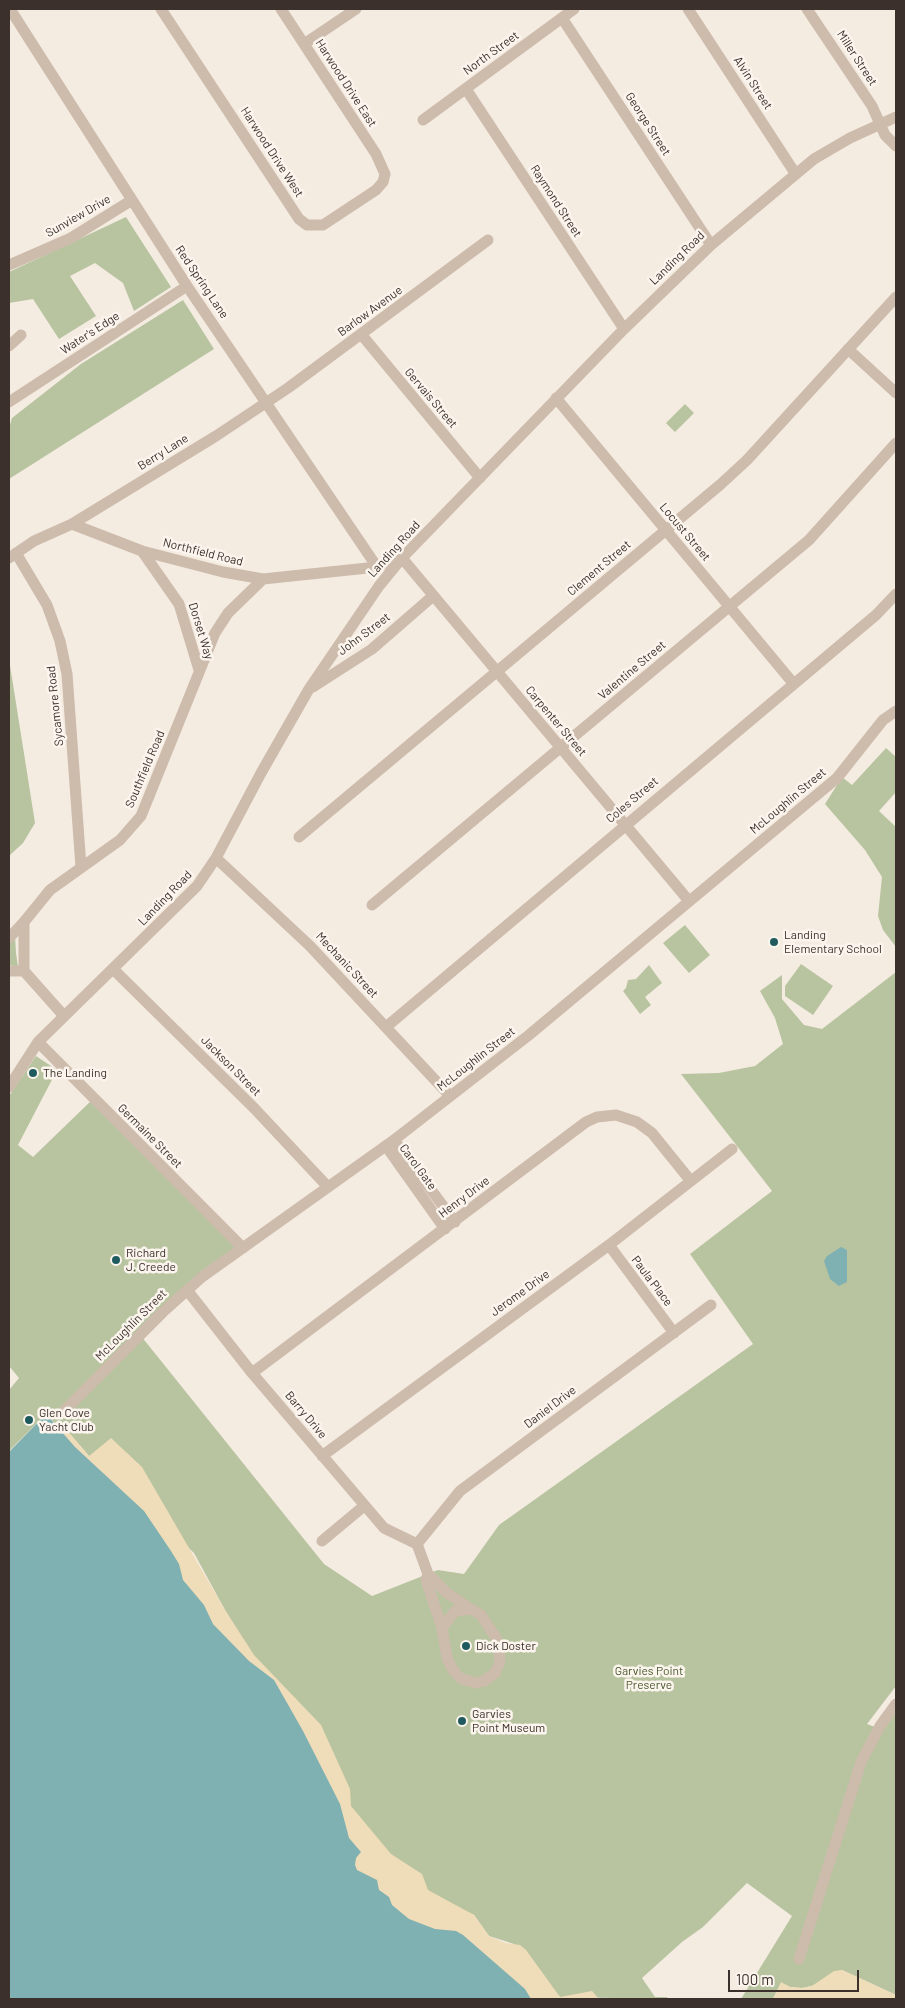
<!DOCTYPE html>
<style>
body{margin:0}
#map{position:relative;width:905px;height:2008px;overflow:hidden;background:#f4ebe1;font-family:Barlow,sans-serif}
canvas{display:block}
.frame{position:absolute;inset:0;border:10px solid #3b302b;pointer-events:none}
.scale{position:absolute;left:728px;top:1970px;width:131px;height:22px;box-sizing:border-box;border:2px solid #3b302b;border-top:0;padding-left:6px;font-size:15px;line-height:18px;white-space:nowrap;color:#3b302b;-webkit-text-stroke:4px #fbf5ee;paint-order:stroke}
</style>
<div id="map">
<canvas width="905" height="2008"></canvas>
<div class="frame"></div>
<div class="scale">100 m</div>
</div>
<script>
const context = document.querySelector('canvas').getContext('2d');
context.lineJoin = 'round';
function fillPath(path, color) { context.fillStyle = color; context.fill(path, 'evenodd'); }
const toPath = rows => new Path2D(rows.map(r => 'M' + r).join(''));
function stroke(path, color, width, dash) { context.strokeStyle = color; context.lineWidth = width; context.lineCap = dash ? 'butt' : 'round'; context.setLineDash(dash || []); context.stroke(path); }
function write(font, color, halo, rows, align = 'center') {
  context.font = font + ' Barlow,sans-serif'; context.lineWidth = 5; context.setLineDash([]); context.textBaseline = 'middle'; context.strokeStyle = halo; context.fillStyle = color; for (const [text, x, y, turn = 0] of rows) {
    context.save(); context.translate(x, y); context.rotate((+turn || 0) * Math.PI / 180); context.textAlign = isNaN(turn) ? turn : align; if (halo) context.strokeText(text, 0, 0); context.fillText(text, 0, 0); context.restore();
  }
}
fillPath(toPath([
 [126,217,171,287,134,311,123,283,95,263,70,276,96,316,59,339,33,299,9,303,9,272],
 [183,300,214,349,9,479,9,428,12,418,81,364],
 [685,404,694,413,675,432,666,423],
 [9,659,35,823,23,843,9,856],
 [886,748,896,757,896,792,879,811,896,827,896,953,896,947,883,930,878,916,882,877,865,850,825,804,842,777,852,785],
 [685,925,710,955,689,973,663,943],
 [15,936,16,953,18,967,9,965,9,943],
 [801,964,833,986,813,1015,785,996,785,986],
 [649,965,662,983,645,997,651,1005,640,1014,623,991,626,988,628,980,636,979],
 [896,972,896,1686,867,1724,883,1730,896,1712,896,1995,842,1970,812,1986,802,1988,790,1987,781,1983,773,1999,741,1999,792,1916,747,1883,703,1927,682,1942,642,1978,655,1997,667,1997,668,1999,560,1997,514,1944,489,1936,474,1915,442,1900,365,1845,225,1610,194,1553,89,1456,67,1431,64,1433,46,1414,9,1451,9,1390,19,1378,9,1366,9,1096,36,1056,57,1070,18,1145,33,1157,93,1099,241,1248,141,1336,324,1564,372,1596,438,1570,464,1574,499,1525,753,1344,690,1254,772,1191,681,1074,719,1073,755,1066,783,1044,775,1018,760,991,782,975,782,999,804,1025,822,1029]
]), '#b8c4a0');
fillPath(toPath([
 [67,1430,89,1456,111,1438,142,1467,225,1610,254,1655,321,1725,350,1789,351,1806,391,1854,422,1874,428,1890,474,1915,489,1936,505,1943,520,1945,526,1950,560,1997,592,1991,599,1999,488,1999,330,1877,62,1432],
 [842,1970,896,1995,896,1999,773,1999,781,1982,790,1987,802,1988,812,1986,834,1971]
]), '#efdcb8');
fillPath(toPath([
 [841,1247,847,1250,847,1282,839,1286,830,1279,824,1261,827,1256],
 [46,1414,75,1447,144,1511,171,1551,179,1564,183,1580,204,1605,213,1624,249,1661,274,1680,303,1731,340,1804,349,1838,361,1852,356,1858,355,1865,357,1870,377,1880,379,1890,389,1897,392,1905,409,1919,435,1929,456,1931,463,1935,525,1989,531,1999,9,1999,9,1452]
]), '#7fb0b2');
stroke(toPath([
 [10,9,187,286,377,567],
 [161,9,299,219,307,225,323,225,376,190,383,182,385,174,376,154,281,9],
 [688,9,795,173],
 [807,9,872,106,885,135,896,146],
 [562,18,711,245],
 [304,44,356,9],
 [466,89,624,329],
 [423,120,574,9],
 [9,265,71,238,132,200],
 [361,334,480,478],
 [9,346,21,335],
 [848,349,896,393],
 [556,398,793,683],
 [9,402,187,286],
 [72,524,216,436,288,388,488,240],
 [142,551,179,604,199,670],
 [16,553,47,605,60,641,67,674,81,867],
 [9,558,34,541,72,524,142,551,223,572,263,579,377,567,400,558],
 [402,558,689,901],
 [313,687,372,649,433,596],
 [299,837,721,484,747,460,896,297],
 [216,858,310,946,450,1096],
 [372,905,809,540,896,443],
 [9,938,24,922],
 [113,969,254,1108,328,1187],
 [9,971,24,971,64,1016],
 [24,971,24,922,50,890,120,840,141,816,215,633,228,613,263,579],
 [386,1027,876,615,896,594],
 [38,1042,243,1248],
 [9,1087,38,1042,197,886,216,858,261,773,309,689,379,586,402,558,624,329,711,245,814,159,850,138,896,117],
 [394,1140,455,1222],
 [386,1146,445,1229],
 [609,1245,674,1333],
 [187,1290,252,1373,384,1528,417,1544],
 [252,1373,586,1122,597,1117,616,1115,637,1122,652,1133,690,1180],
 [62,1413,163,1312,202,1277,394,1140,529,1035,837,778,883,720,896,711],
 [322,1456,609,1245,732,1149],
 [322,1541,364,1506],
 [417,1544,460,1491,711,1305],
 [417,1544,428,1574,426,1580,442,1628,447,1658,453,1670,460,1678,476,1683,484,1681,495,1673,500,1662,499,1646,496,1638,481,1615,471,1609,455,1611,442,1628],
 [428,1574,447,1593,471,1609],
 [799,1959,861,1762,880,1726,896,1704]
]), '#cdbbac', 11);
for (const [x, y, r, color] of [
 [774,942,5,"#1f5a5e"],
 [33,1073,5,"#1f5a5e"],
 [116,1260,5,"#1f5a5e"],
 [29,1420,5,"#1f5a5e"],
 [466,1646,5,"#1f5a5e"],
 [462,1721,5,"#1f5a5e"]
]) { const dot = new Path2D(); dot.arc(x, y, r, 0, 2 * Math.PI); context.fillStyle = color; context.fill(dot); stroke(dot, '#fbf5ee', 2); }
write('12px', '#3b302b', '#fbf5ee', [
 ["North Street",491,53,-36],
 ["Miller Street",857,58,57],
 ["Harwood Drive East",346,83,57],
 ["Alvin Street",753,83,57],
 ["George Street",648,124,57],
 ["Harwood Drive West",272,152,57],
 ["Raymond Street",556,201,57],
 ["Sunview Drive",78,216,-30],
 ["Landing Road",677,258,-44],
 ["Red Spring Lane",202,282,56],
 ["Barlow Avenue",370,311,-36],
 ["Water's Edge",90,333,-33],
 ["Gervais Street",431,398,50],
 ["Berry Lane",163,452,-32],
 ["Locust Street",685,532,50],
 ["Landing Road",394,549,-48],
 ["Northfield Road",203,552,14],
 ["Clement Street",599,568,-40],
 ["Dorset Way",201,631,73],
 ["John Street",364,634,-37],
 ["Valentine Street",632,670,-40],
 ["Sycamore Road",55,706,-96],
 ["Carpenter Street",556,721,50],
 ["Southfield Road",145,769,-67],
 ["Coles Street",632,800,-40],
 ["McLoughlin Street",788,801,-40],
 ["Landing Road",165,898,-46],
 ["Mechanic Street",347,965,47],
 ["McLoughlin Street",476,1059,-38],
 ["Jackson Street",231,1066,45],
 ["Germaine Street",150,1136,45],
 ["Carol Gate",418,1167,54],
 ["Henry Drive",464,1197,-37],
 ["Paula Place",652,1281,53],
 ["Jerome Drive",520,1293,-36],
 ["McLoughlin Street",131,1325,-45],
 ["Daniel Drive",550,1407,-37],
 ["Barry Drive",306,1415,50]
]);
write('12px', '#3b302b', '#fbf5ee', [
 ["Landing",784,935],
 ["Elementary School",784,949],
 ["The Landing",43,1073],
 ["Richard",126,1253],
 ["J. Creede",126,1267],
 ["Glen Cove",39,1413],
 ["Yacht Club",39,1427],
 ["Dick Doster",476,1646],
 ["Garvies",472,1714],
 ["Point Museum",472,1728]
], 'left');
write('12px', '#4a5a2e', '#fbf5ee', [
 ["Garvies Point",649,1671],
 ["Preserve",649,1685]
]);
</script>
